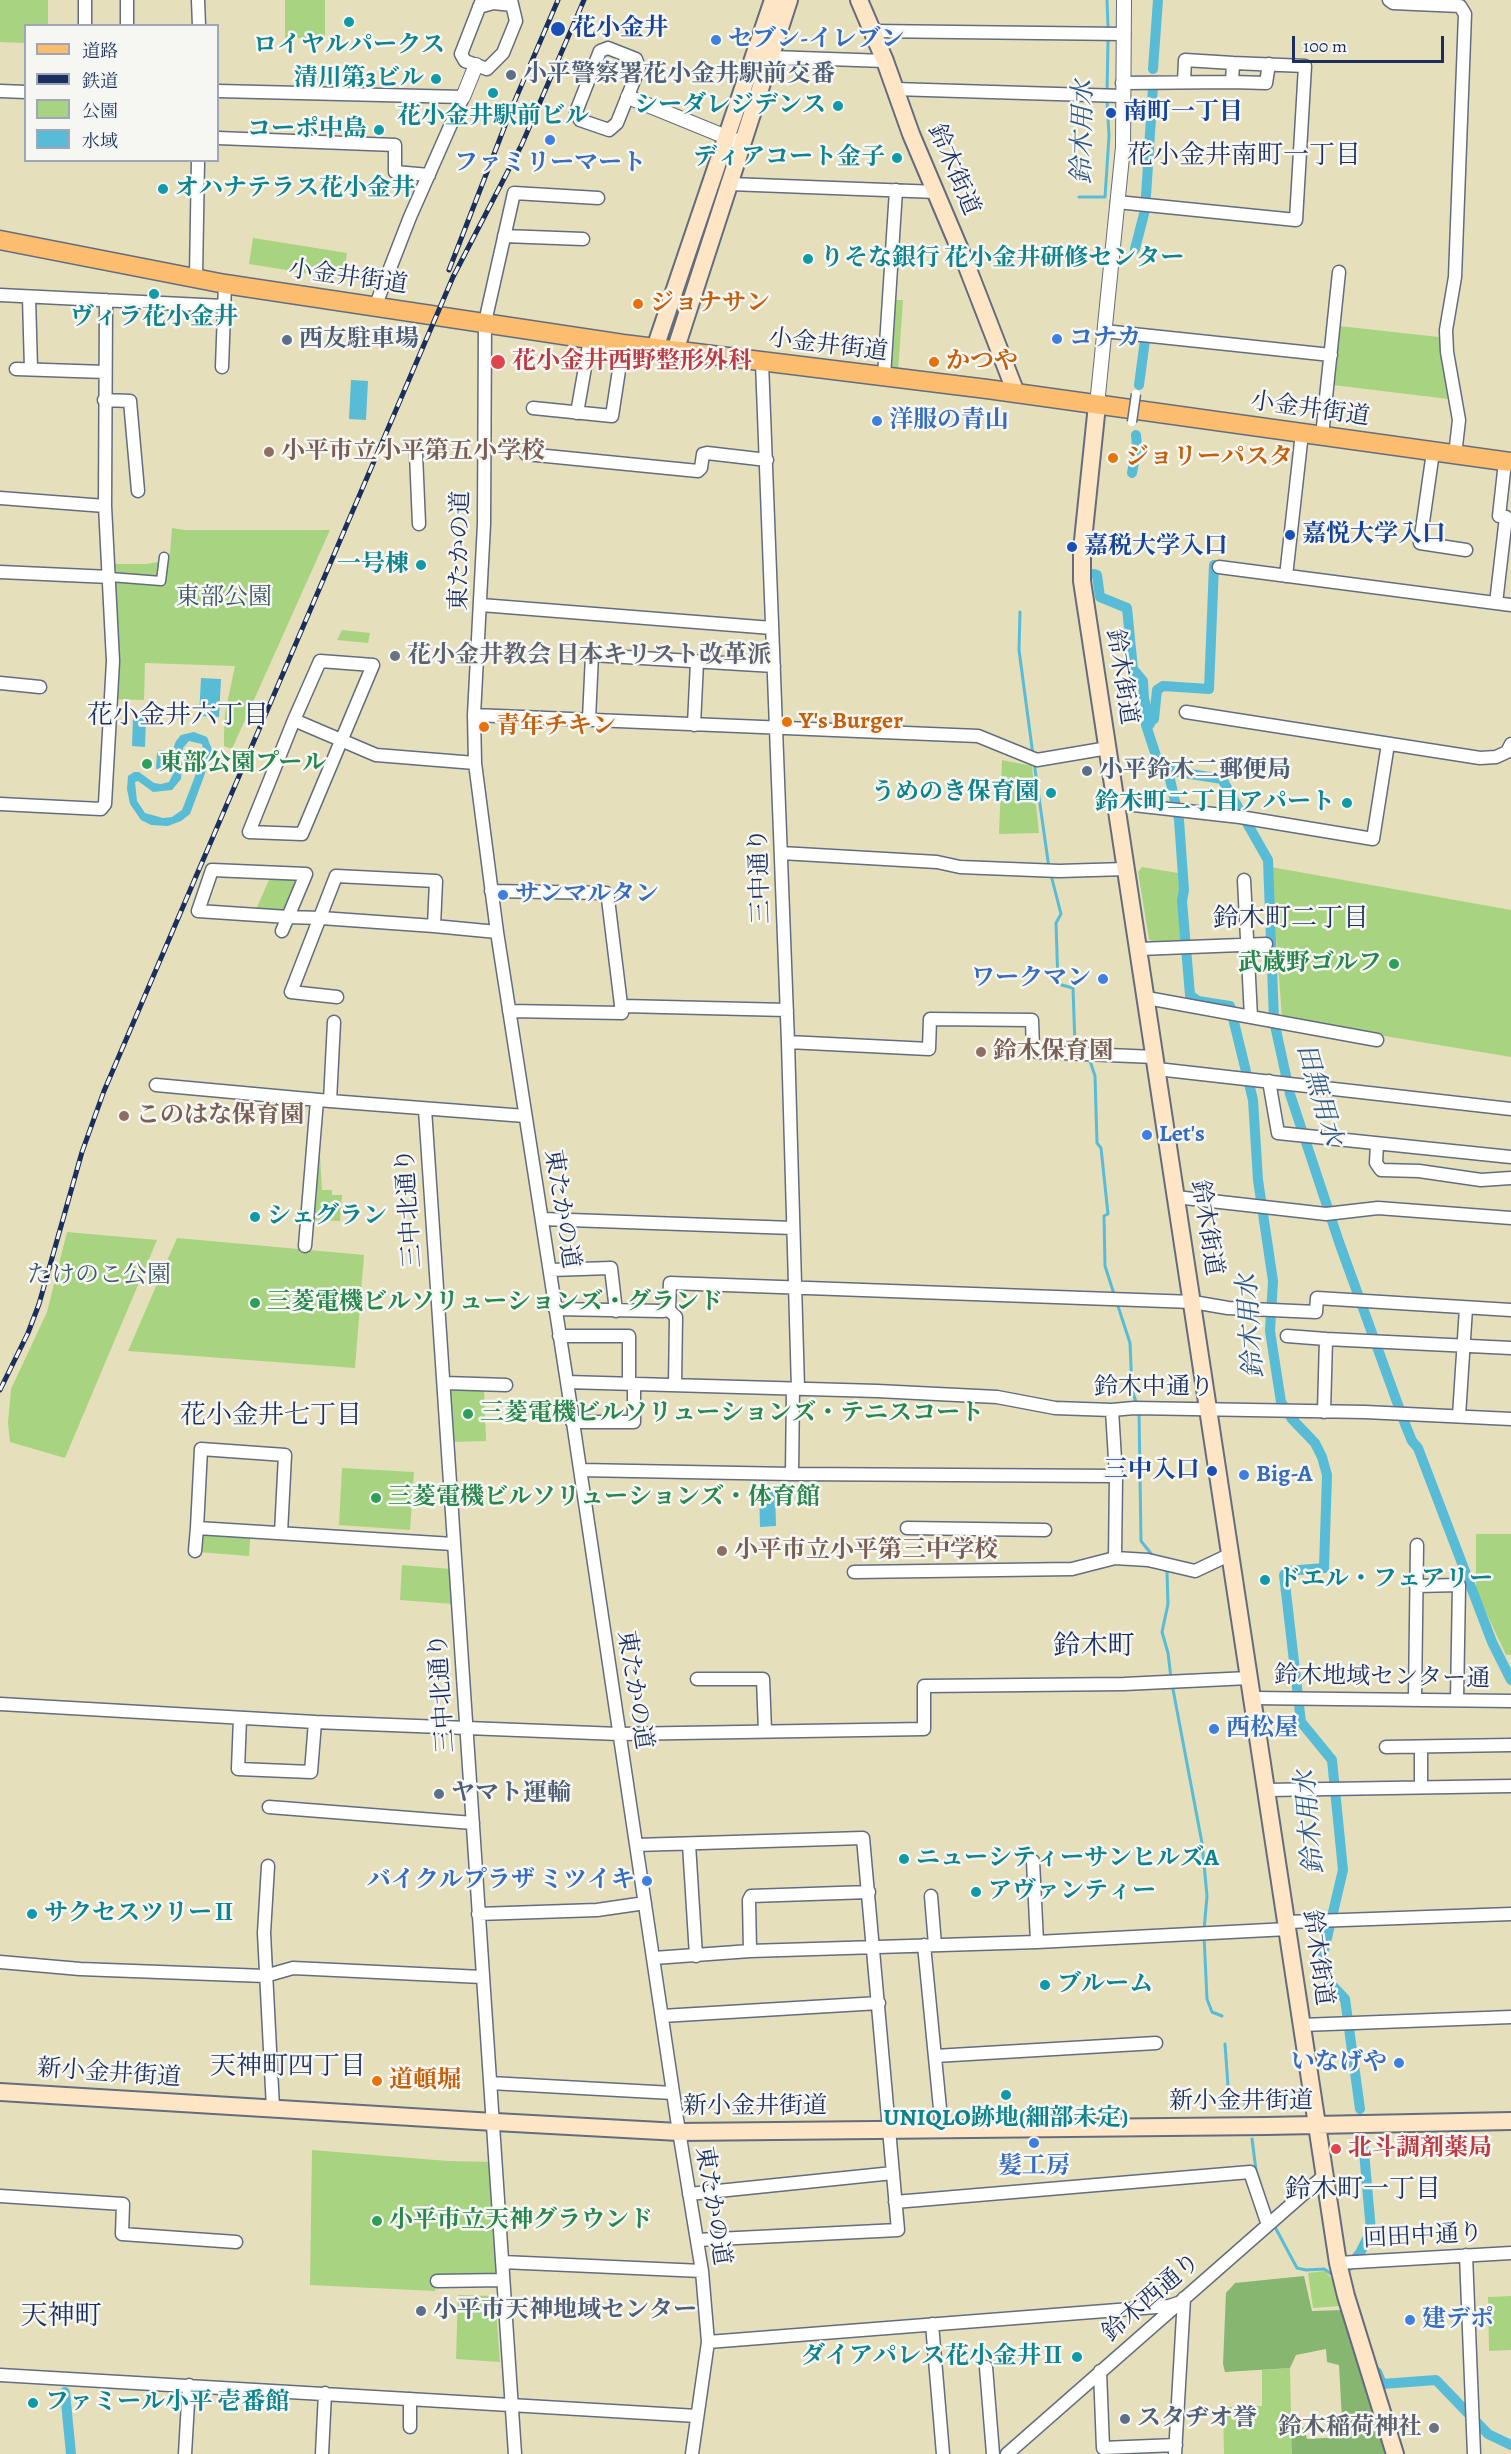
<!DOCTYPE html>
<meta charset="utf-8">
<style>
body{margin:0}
#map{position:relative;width:1511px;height:2454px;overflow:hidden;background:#e6dfbb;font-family:Alegreya,"Noto Serif JP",serif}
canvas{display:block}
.legend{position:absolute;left:24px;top:24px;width:195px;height:138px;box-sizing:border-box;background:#f6f6f2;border:2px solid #9ea6b7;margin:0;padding:8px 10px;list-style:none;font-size:18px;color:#1b2f5e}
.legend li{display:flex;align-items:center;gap:12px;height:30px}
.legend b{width:30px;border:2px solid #9ea6b7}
.scale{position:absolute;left:1292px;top:36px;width:152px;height:27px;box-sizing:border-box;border:3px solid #1b2f5e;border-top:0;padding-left:8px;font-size:18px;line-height:21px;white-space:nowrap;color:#1b2f5e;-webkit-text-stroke:4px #f6f6f2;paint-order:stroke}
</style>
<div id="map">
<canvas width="1511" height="2454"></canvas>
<ul class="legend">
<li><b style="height:8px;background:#fcbd6f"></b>道路</li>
<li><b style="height:8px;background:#1b2f5e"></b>鉄道</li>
<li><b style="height:16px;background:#a8d481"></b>公園</li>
<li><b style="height:16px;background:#59bcd7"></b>水域</li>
</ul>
<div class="scale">100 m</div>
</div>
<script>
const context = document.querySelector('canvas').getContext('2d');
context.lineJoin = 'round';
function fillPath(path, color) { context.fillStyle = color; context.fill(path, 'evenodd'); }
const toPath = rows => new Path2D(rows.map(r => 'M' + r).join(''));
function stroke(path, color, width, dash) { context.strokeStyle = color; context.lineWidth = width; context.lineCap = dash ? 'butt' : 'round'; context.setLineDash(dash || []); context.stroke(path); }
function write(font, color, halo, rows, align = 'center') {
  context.font = font + ' Alegreya,"Noto Serif JP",serif'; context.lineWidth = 5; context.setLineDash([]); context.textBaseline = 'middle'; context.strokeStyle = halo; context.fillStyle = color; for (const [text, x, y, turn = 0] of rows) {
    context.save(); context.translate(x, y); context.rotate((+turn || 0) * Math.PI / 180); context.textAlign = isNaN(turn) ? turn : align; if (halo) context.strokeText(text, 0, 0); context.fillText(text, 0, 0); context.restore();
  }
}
fillPath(toPath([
 [0,0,48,0,48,25,26,26,25,43,0,42],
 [285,0,325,0,325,38,285,38],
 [726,155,733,157,676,329,669,327],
 [253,238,347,253,343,279,249,264],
 [891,300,903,300,898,372,886,371],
 [1339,326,1439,337,1448,399,1333,385],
 [172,528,184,530,330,530,232,749,224,746,224,734,225,713,235,666,145,663,144,700,110,699,107,564,146,564,158,562,170,553],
 [342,630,370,633,368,643,337,640],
 [1002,760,1032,766,1039,833,999,834],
 [1142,867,1178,873,1183,940,1152,941,1149,939,1138,872],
 [1271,867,1511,910,1511,1057,1282,1019],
 [272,873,306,874,288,917,254,914],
 [315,1156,320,1156,322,1190,332,1190,332,1195,342,1195,340,1221,311,1220],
 [67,1232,157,1240,65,1458,10,1442,8,1423,11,1389,47,1312],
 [177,1238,364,1255,355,1368,128,1351],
 [450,1386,484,1387,486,1441,452,1442],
 [342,1468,414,1472,410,1530,339,1525],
 [200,1525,251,1528,249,1556,198,1552],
 [1476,1534,1511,1534,1511,1655,1506,1655,1476,1591],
 [402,1565,451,1569,453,1604,400,1600],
 [312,2150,448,2161,495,2162,503,2280,437,2281,435,2291,310,2285],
 [1325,2271,1335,2282,1341,2306,1313,2308,1308,2273],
 [458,2295,495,2296,500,2362,456,2359],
 [1511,2296,1511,2350,1489,2351,1488,2297],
 [1290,2368,1292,2454,1224,2454,1223,2407,1262,2406,1262,2370]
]), '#a8d481');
fillPath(toPath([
 [1304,2276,1312,2311,1343,2310,1387,2454,1292,2454,1291,2428,1303,2426,1307,2439,1343,2437,1339,2365,1327,2362,1326,2349,1296,2355,1290,2368,1225,2372,1223,2364,1226,2293,1235,2283]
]), '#86b66f');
fillPath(toPath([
 [351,380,368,381,366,420,349,419],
 [201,678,221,679,219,717,199,716],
 [139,713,146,719,145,747,132,746,133,718],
 [194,732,207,737,213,752,190,814,181,821,168,826,151,825,141,820,130,804,127,789,128,776,134,772,139,772,154,783,161,784,169,782,173,774,173,749,176,741,181,735],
 [189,741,202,744,204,753,182,810,172,817,163,818,145,813,137,801,135,782,138,781,153,792,172,790,181,779,183,748],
 [159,750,164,750,166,753,166,769,156,769,157,753],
 [759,1489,775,1489,776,1526,760,1527]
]), '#59bcd7');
stroke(toPath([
 [1107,0,1108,26],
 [1107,94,1108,41],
 [1079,197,1105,197,1109,136,1107,100],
 [1020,612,1019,650,1033,755],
 [1034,762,1049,868],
 [1051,875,1061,914,1056,923,1058,984,1073,988,1075,1046,1086,1047,1087,1051],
 [1089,1058,1095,1076,1097,1143,1101,1148,1108,1214,1104,1216,1105,1266,1115,1297],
 [1117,1303,1130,1343,1132,1390,1137,1405],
 [1139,1411,1141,1541,1153,1556],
 [1163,1568,1167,1572,1168,1604,1162,1632,1168,1653,1171,1678],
 [1172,1684,1202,1843,1207,1896,1204,1930],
 [1204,1936,1207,1999,1212,2012,1222,2016],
 [1225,2044,1228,2086],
 [1231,2094,1245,2103,1245,2108],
 [1252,2139,1256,2170,1265,2199],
 [1275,2227,1297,2268,1306,2270,1324,2269,1333,2275]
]), '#59bcd7', 3);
stroke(toPath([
 [1153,69,1158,0],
 [1146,196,1153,87],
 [1135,249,1145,210],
 [1139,385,1145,340],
 [1132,473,1137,446,1136,435],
 [1214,565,1209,689,1163,686,1157,690,1154,719,1146,725,1160,768,1170,779,1179,820,1184,890,1182,901,1190,995,1198,1001,1230,1006,1253,1100,1258,1180,1273,1281,1270,1331,1281,1402,1292,1419,1315,1443,1322,1457,1327,1475,1324,1568,1287,1571,1284,1575,1301,1722,1332,1760,1343,1870,1322,1959,1328,1981,1345,1999,1360,2109],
 [1094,574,1097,575,1100,597,1127,608,1133,669,1143,681,1144,698,1150,724],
 [1164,765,1165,770,1222,779,1268,860,1274,1021,1290,1094,1339,1242,1405,1424,1412,1441,1418,1448,1492,1642,1511,1680],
 [1349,2266,1360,2253,1371,2231,1363,2140],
 [1377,2372,1382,2384,1436,2380,1488,2434,1511,2445],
 [65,2392,71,2454]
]), '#59bcd7', 10);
const pedestrian = toPath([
 [110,577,161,581,164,557]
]);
const minor = toPath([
 [85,0,85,26],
 [127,0,127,26],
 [198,0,199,26],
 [482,0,461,54,465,61,487,69,503,53,516,21,511,0],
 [1389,0,1393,3,1460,6,1465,14,1455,277,1446,330,1447,352,1459,420,1455,455],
 [479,7,493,3,512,5],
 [872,31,1124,34],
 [608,48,636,59,639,68,617,123,609,130,580,120,576,112,600,51,608,48],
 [772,57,885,61],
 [1184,82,1185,60,1233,63],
 [1232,82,1266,83,1269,64],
 [894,89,1122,96],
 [0,91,26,92],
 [218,91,463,97,410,217,375,307],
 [218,138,395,145,395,172,429,175],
 [730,184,937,192],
 [598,198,514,193,485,322,484,524,474,715,475,763,497,932,567,1382,677,2119,702,2271,708,2342,692,2454],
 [1117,202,1296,220,1305,66,1233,63,1232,82,1122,83],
 [504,236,583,239],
 [196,276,198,160],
 [0,295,223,306],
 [29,297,31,369],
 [1104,331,1331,355],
 [762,362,788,1042,798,1388],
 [222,367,225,284],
 [16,369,105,372],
 [884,376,896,190],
 [104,400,130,401,138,491],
 [533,408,612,416,623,344],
 [577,413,590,339],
 [1322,436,1339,272],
 [1433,452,1420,543,1466,550],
 [416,454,419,524],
 [526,454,698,471,701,468,703,454,707,453,767,460],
 [0,498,105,506],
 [1219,567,1511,605],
 [0,572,110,577],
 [1286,576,1302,433],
 [1496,603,1506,517,1499,516,1505,462],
 [481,605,772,628],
 [320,661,373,665,302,834,249,832,294,720,320,661],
 [0,683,40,687],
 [1186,712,1480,758,1496,757,1507,752,1511,744],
 [474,715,978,736,1037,760,1108,748],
 [589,719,592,655,774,666],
 [294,720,376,755,475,763],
 [694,725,697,662],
 [1116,803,1240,817,1373,839,1388,744],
 [0,804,101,809,105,804,113,661,105,506,106,300],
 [781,853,937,862,960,867,1059,871,1126,869],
 [1244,880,1251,1017],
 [491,891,606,893,608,899,622,1013,509,1011],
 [282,931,288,917,306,874,212,870,198,911,288,917,321,918,434,926,497,932],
 [1139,949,1266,944],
 [337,997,291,992,336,876,436,881,434,926],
 [1147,998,1377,1040],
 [623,1006,787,1010],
 [788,1042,929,1049,930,1019,1032,1020,1033,1050,1037,1052,1155,1057],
 [1157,1069,1511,1109],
 [1269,1081,1278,1133,1511,1157],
 [156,1085,330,1101,525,1116],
 [330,1101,334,1022],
 [425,1109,515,2454],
 [1377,1144,1376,1163,1381,1170,1419,1171,1481,1180,1511,1178],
 [1176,1197,1326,1214,1378,1208,1511,1218],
 [542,1219,793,1228],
 [305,1246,317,1100],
 [550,1270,611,1268,616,1311],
 [555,1309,662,1311,669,1310,670,1283,1193,1302,1228,1308,1316,1312,1317,1298,1511,1310],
 [669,1310,676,1317,675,1385],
 [559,1336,629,1336,629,1384],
 [1287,1336,1326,1339,1324,1412],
 [1326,1339,1511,1348],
 [567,1382,877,1391,997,1397,1055,1408,1112,1410,1134,1408,1365,1412,1511,1419],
 [445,1383,506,1385],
 [1112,1410,1116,1476,1115,1558],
 [1459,1416,1466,1308],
 [572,1422,634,1422,634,1386],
 [580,1470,792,1474,1116,1476],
 [792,1474,793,1388],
 [907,1528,1045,1530],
 [281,1533,285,1455,201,1449,197,1528,453,1544],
 [195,1551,197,1528],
 [854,1572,1072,1569,1115,1558,1148,1560,1195,1571,1231,1554],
 [1416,1586,1459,1585,1457,1700],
 [697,1679,763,1679,765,1731],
 [1252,1698,1511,1701],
 [1415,1698,1417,1545],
 [0,1704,315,1722,619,1734,924,1729,924,1686,1124,1684,1249,1678],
 [240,1718,238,1769,311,1772,315,1722],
 [1386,1747,1511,1745],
 [1421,1747,1421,1787],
 [1267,1790,1511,1786],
 [269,1807,473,1823],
 [689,1844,696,1956],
 [636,1845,863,1838,898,2230,697,2240],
 [1033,1861,1037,1942],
 [268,1866,264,1933,273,2108],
 [931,1896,935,1945],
 [478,1914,597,1910,645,1903],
 [1287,1922,1511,1914],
 [924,1945,942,2129],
 [750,1951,749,1900,751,1896,869,1892],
 [654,1958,750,1951,1037,1942,1288,1929],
 [0,1962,80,1969,265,1976,293,1968,482,1977],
 [662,2016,879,2003],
 [1302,2025,1511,2017],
 [935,2056,1156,2043],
 [490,2083,673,2093],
 [689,2194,893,2173],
 [0,2196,123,2204,122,2234,236,2242],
 [895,2202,1250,2172,1268,2225],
 [1466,2255,1474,2454],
 [502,2262,702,2271],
 [1338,2263,1511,2253],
 [437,2281,503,2280],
 [932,2324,943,2454],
 [708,2342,1169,2306,1178,2303],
 [986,2367,993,2454],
 [1100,2371,1103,2448,1176,2445],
 [0,2375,697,2416],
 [410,2427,410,2399],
 [185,2454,189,2385],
 [322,2454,325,2393],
 [1007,2454,1325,2175],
 [1175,2454,1184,2298]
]);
const tertiary = toPath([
 [463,97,476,65],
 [628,97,736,141],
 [1097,405,1123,147,1124,0]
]);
const secondary = toPath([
 [859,0,885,61,911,134,966,264,1016,393],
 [655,348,773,0],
 [675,351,789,0],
 [1097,405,1082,550,1082,581,1338,2263,1346,2296,1395,2454],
 [0,2092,477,2121,679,2132,1266,2126,1511,2121]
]);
const primary = toPath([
 [0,240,225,284,623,344,987,389,1511,462]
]);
stroke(pedestrian, '#626d7f', 11);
stroke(minor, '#626d7f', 15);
stroke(tertiary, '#626d7f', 16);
stroke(secondary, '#626d7f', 20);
stroke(primary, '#626d7f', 21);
stroke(pedestrian, '#fff', 8);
stroke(minor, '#fff', 12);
stroke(tertiary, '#fff', 14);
stroke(secondary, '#fee5c5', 16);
stroke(primary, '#fcbd6f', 18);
const rail = toPath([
 [449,270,513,105,558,0],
 [0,1390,28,1333,39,1304,82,1152,104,1091,453,277,522,144,584,0]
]);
stroke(rail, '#1b2f5e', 5);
stroke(rail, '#f6f6f2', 3, [9]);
const pedestrianBridge = toPath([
 [1132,422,1136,394]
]);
stroke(pedestrianBridge, '#626d7f', 11, []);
stroke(pedestrianBridge, '#fff', 8);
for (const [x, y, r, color] of [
 [349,22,6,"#0f9aa8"],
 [558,29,8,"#1a4fb4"],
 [716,40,6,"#3f7fe0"],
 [511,75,6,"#5c6f8a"],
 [436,79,6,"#0f9aa8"],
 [493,93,6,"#0f9aa8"],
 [838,106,6,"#0f9aa8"],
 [1111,113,6,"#1a4fb4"],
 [379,130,6,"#0f9aa8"],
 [550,140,6,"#3f7fe0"],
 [897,158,6,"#0f9aa8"],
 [163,189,6,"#0f9aa8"],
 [808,259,6,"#0f9aa8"],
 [154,294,6,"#0f9aa8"],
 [638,304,6,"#e8710a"],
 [1057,339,6,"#3f7fe0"],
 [287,340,6,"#5c6f8a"],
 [498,362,8,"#e0444e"],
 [934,362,6,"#e8710a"],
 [877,421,6,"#3f7fe0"],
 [269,452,6,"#8d6e63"],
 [1113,458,6,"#e8710a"],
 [1290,535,6,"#1a4fb4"],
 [1072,547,6,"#1a4fb4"],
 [421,565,6,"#0f9aa8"],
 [395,656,6,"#6b7280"],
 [787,722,6,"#e8710a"],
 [484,727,6,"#e8710a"],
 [147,764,6,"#2e9e5b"],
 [1087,771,6,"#5c6f8a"],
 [1051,793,6,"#0f9aa8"],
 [1347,803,6,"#0f9aa8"],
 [503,895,6,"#3f7fe0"],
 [1394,964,6,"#2e9e5b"],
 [1103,979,6,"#3f7fe0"],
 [981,1052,6,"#8d6e63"],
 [124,1116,6,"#8d6e63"],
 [1147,1135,6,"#3f7fe0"],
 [255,1217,6,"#0f9aa8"],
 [255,1303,6,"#2e9e5b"],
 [468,1414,6,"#2e9e5b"],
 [1212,1471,6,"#1a4fb4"],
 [1244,1475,6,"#3f7fe0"],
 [376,1498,6,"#2e9e5b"],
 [722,1551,6,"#8d6e63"],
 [1265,1580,6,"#0f9aa8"],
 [1214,1729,6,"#3f7fe0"],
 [439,1794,6,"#5c6f8a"],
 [904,1859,6,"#0f9aa8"],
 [647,1881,6,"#3f7fe0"],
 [976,1892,6,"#0f9aa8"],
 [32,1914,6,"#0f9aa8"],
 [1045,1985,6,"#0f9aa8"],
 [1399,2063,6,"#3f7fe0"],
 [377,2081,6,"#e8710a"],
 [1006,2095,6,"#0f9aa8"],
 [1034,2143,6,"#3f7fe0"],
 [1336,2149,6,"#e0444e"],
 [377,2221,6,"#2e9e5b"],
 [421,2311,6,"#5c6f8a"],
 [1410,2320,6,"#3f7fe0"],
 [1077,2357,6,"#0f9aa8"],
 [33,2403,6,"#0f9aa8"],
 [1125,2419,6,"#5c6f8a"],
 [1434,2428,6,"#6b7280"]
]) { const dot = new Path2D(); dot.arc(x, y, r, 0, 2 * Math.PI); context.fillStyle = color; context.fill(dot); stroke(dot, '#f6f6f2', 2); }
write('bold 24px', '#164399', '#f6f6f2', [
 ["花小金井",572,29],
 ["南町一丁目",1123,113],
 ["嘉悦大学入口",1302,535],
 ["嘉税大学入口",1084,547],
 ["三中入口",1200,1471,"right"]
], 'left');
write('bold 24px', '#366cbe', '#f6f6f2', [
 ["セブン-イレブン",728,40],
 ["ファミリーマート",550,164,"center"],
 ["コナカ",1069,339],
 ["洋服の青山",889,421],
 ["サンマルタン",515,895],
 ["ワークマン",1091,979,"right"],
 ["Let's",1159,1135],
 ["Big-A",1256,1475],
 ["西松屋",1226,1729],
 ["バイクルプラザ ミツイキ",635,1881,"right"],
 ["いなげや",1387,2063,"right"],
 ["髪工房",1034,2167,"center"],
 ["建デポ",1422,2320]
], 'left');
write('bold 24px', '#0d838f', '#f6f6f2', [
 ["ロイヤルパークス",349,46,"center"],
 ["清川第3ビル",424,79,"right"],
 ["シーダレジデンス",826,106,"right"],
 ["花小金井駅前ビル",493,117,"center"],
 ["コーポ中島",367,130,"right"],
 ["ディアコート金子",885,158,"right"],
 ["オハナテラス花小金井",175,189],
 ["りそな銀行 花小金井研修センター",820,259],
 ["ヴィラ花小金井",154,318,"center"],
 ["一号棟",409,565,"right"],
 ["うめのき保育園",1039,793,"right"],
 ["鈴木町二丁目アパート",1335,803,"right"],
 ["シェグラン",267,1217],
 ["ドエル・フェアリー",1277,1580],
 ["ニューシティーサンヒルズA",916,1859],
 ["アヴァンティー",988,1892],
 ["サクセスツリーⅡ",44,1914],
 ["ブルーム",1057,1985],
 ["UNIQLO跡地(細部未定)",1006,2119,"center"],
 ["ダイアパレス花小金井Ⅱ",1065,2357,"right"],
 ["ファミール小平 壱番館",45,2403]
], 'left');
write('bold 24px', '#4e5e75', '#f6f6f2', [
 ["小平警察署花小金井駅前交番",523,75],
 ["西友駐車場",299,340],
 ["小平鈴木二郵便局",1099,771],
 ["ヤマト運輸",451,1794],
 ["小平市天神地域センター",433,2311],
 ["スタヂオ誉",1137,2419]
], 'left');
write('24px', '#1b2f5e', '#f6f6f2', [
 ["鈴木街道",953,170,67],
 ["小金井街道",348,278,8],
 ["小金井街道",828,346,7],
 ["小金井街道",1310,410,8],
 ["東たかの道",461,551,-89],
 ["鈴木街道",1121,677,81],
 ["三中通り",761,876,-92],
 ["三中北通り",410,1208,-94],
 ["東たかの道",561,1209,81],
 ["鈴木街道",1206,1228,81],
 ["鈴木中通り",1154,1388],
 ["鈴木地域センター通",1382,1678,1],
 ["東たかの道",634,1690,81],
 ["三中北通り",443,1693,-94],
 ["鈴木街道",1317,1958,82],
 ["新小金井街道",109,2074,4],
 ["新小金井街道",1241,2102],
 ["新小金井街道",755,2107],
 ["東たかの道",712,2206,81],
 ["回田中通り",1423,2237,-3],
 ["鈴木西通り",1152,2298,-41]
]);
write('bold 24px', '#c56008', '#f6f6f2', [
 ["ジョナサン",650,304],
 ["かつや",946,362],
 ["ジョリーパスタ",1125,458],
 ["Y's Burger",799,722],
 ["青年チキン",496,727],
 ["道頓堀",389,2081]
], 'left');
write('bold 24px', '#be3a42', '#f6f6f2', [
 ["花小金井西野整形外科",512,362],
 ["北斗調剤薬局",1348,2149]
], 'left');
write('bold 24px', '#785e54', '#f6f6f2', [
 ["小平市立小平第五小学校",281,452],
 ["鈴木保育園",993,1052],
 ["このはな保育園",136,1116],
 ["小平市立小平第三中学校",734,1551]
], 'left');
write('24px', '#3e5867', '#f6f6f2', [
 ["東部公園",224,598],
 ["たけのこ公園",99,1276]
]);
write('bold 24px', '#5b616d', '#f6f6f2', [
 ["花小金井教会 日本キリスト改革派",407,656],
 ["鈴木稲荷神社",1422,2428,"right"]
], 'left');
write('bold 24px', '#27864d', '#f6f6f2', [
 ["東部公園プール",159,764],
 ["武蔵野ゴルフ",1382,964,"right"],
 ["三菱電機ビルソリューションズ・グランド",267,1303],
 ["三菱電機ビルソリューションズ・テニスコート",480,1414],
 ["三菱電機ビルソリューションズ・体育館",388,1498],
 ["小平市立天神グラウンド",389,2221]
], 'left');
write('italic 26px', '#2e5982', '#f6f6f2', [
 ["鈴木用水",1084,132,-89],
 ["田無用水",1318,1095,74],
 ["鈴木用水",1252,1326,-94],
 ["鈴木用水",1311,1822,-95]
]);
write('26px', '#1b2f5e', '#f6f6f2', [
 ["花小金井南町一丁目",1244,157],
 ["花小金井六丁目",178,717],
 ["鈴木町二丁目",1291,920],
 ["花小金井七丁目",271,1417],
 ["天神町四丁目",288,2068],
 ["鈴木町一丁目",1363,2191]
]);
write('27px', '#1b2f5e', '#f6f6f2', [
 ["鈴木町",1094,1647],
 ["天神町",61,2317]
]);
</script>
